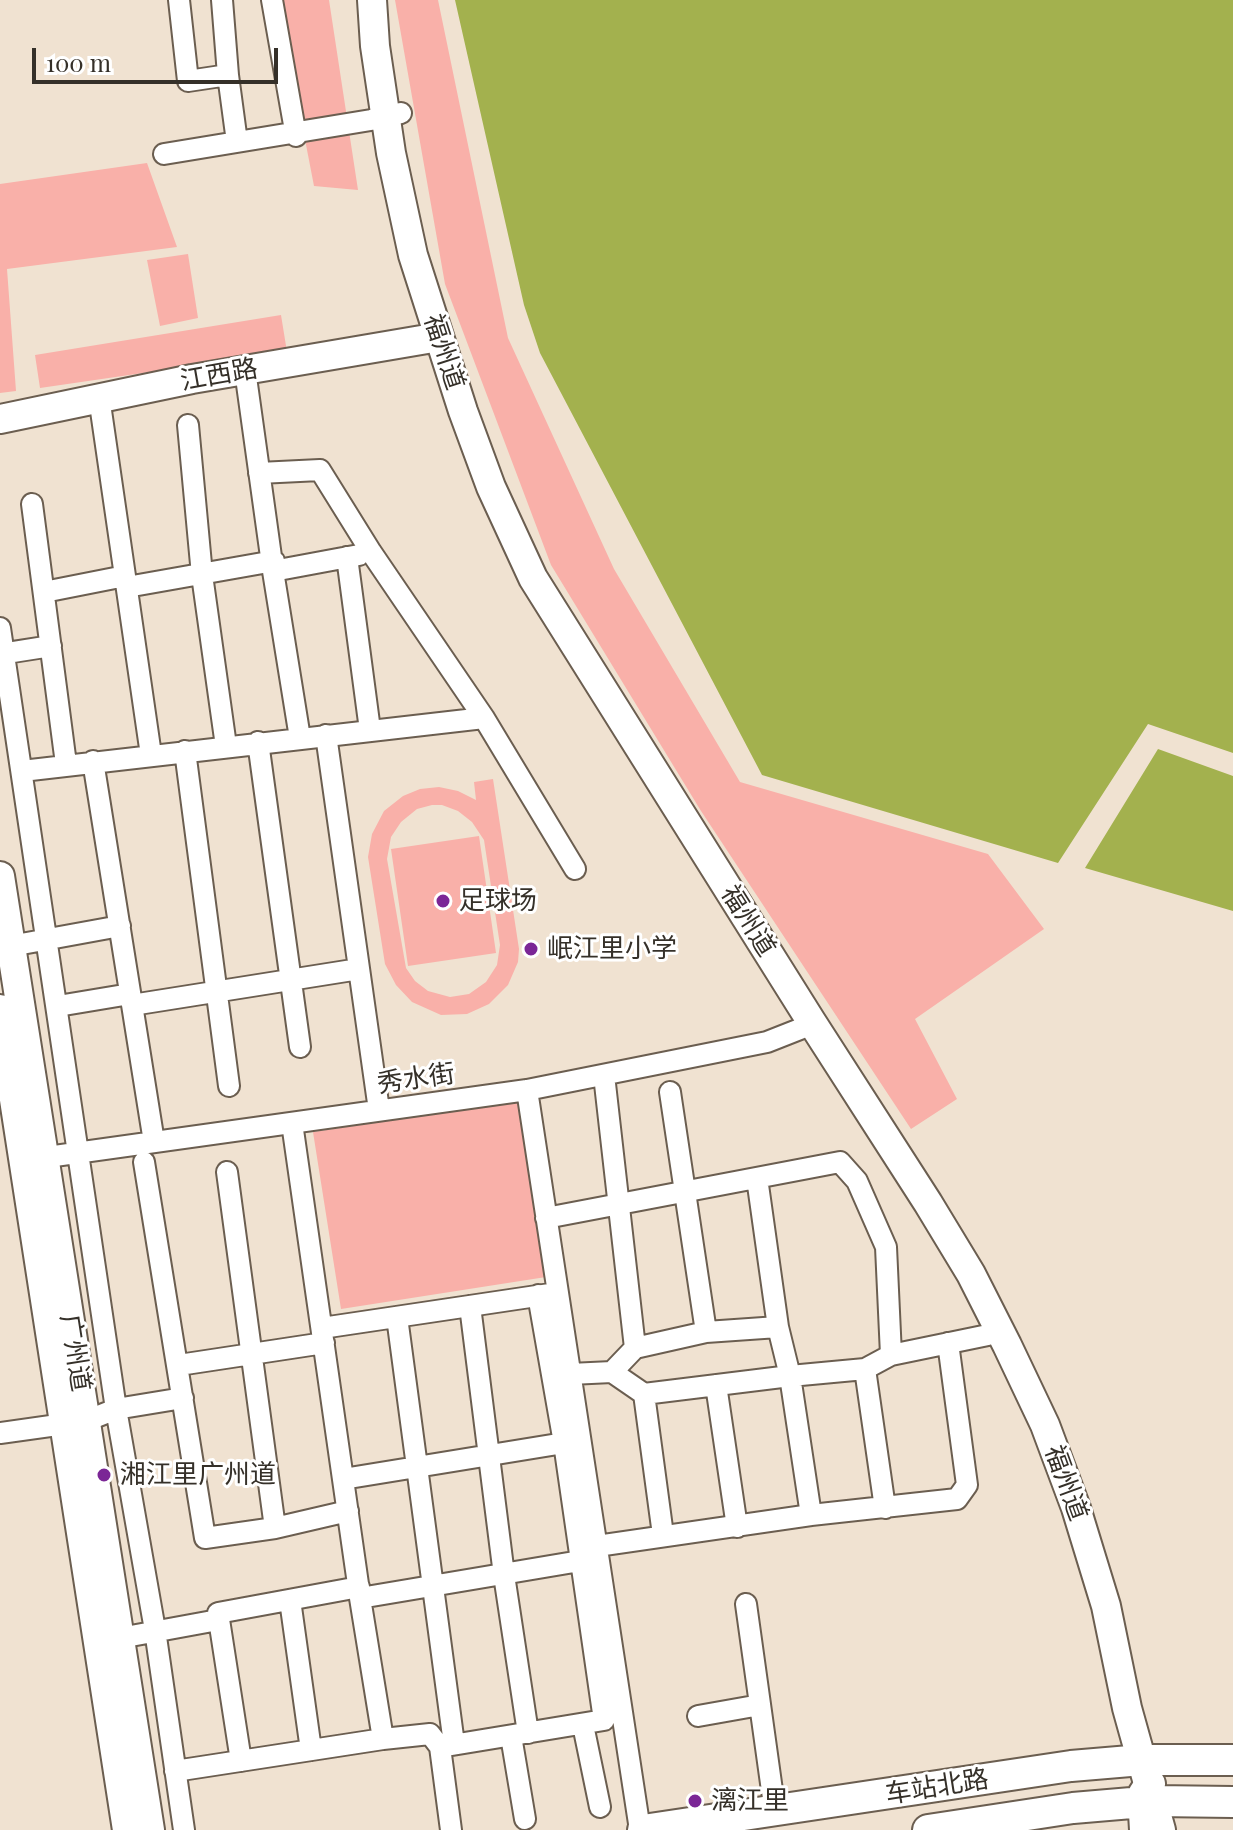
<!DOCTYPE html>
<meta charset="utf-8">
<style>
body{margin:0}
#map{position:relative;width:1233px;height:1830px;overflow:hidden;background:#f0e2d1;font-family:"Playfair Display",serif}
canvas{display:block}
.scale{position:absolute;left:32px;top:48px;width:246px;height:36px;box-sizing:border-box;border:4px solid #353029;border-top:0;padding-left:10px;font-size:24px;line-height:28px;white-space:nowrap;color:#353029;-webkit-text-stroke:6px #fff;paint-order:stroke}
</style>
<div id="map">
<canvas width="1233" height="1830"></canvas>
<div class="scale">100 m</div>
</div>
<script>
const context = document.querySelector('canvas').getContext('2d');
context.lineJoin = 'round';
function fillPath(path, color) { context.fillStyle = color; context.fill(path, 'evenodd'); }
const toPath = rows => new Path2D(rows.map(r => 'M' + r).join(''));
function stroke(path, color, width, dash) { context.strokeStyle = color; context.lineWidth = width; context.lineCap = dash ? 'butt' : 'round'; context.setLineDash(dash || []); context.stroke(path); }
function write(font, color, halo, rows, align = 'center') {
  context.font = font + ' "Playfair Display","Noto Sans SC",serif'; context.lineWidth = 6; context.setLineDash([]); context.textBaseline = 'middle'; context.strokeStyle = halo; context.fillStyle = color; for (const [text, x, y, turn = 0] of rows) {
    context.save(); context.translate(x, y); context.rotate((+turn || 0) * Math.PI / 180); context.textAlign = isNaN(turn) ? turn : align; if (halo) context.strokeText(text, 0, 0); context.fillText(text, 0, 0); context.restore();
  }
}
fillPath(toPath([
 [278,0,329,0,358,190,314,186],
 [395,0,438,0,508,338,614,569,740,782,988,854,1044,929,915,1019,957,1099,911,1129,701,811,551,565,445,284],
 [147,163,177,247,7,269,16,391,0,393,0,184],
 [188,254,198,318,160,326,147,260],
 [281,315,287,352,40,388,35,355],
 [493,779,519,949,518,962,508,985,489,1004,467,1014,441,1015,412,1002,396,985,385,964,368,857,372,834,384,811,403,796,420,789,439,787,458,791,476,800,474,782],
 [432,805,442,805,458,811,472,822,484,840,500,945,497,965,486,982,469,994,450,997,428,991,415,981,406,968,387,859,391,837,401,822,417,809],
 [479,836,496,953,408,966,391,849],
 [519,1101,546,1277,341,1309,313,1132]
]), '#f9b0a9');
fillPath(toPath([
 [455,0,1233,0,1233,753,1148,724,1058,863,762,775,540,353,524,305],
 [1158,749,1233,776,1233,911,1085,868]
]), '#a3b14e');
const street = toPath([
 [179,0,188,81,228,75,237,142,371,120,401,113],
 [222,0,228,75],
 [272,0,296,136],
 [164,154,237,142],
 [245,370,273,571,300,738],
 [99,397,151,755],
 [188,425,202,575,226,746],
 [259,473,320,470,371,552,484,718,575,869],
 [32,504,66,764],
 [347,557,370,730],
 [273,571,359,555],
 [127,587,274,561],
 [44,592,125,576],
 [0,628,116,1409,155,1630,184,1830],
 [0,654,51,646],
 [326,735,379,1110],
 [258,742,300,1047],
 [185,751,229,1086],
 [93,761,154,1142],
 [22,771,484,718],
 [0,948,120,926],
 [132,1005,359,969],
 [58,1006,130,994],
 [604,1075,635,1348],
 [527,1090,640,1830],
 [670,1092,706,1332],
 [292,1123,360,1598,383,1739],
 [33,1159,527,1090,767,1042,800,1029,811,1021],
 [144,1162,205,1538,275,1528,348,1511],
 [227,1172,275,1528],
 [757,1178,778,1327],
 [546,1218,840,1162,857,1181,886,1247,891,1355],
 [470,1306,504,1575,528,1733],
 [397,1317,454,1744],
 [322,1328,550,1294],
 [179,1365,324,1343],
 [865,1369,885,1508],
 [612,1372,644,1394,790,1376,811,1515],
 [570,1374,612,1372,635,1348,706,1332,778,1327,790,1376,865,1369,891,1355,988,1335],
 [716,1385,737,1527],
 [644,1394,663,1535],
 [0,1433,86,1421,116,1409,183,1398],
 [343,1479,564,1443],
 [597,1546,811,1515,957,1499,967,1485,948,1343],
 [360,1598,580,1561],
 [290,1600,311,1750],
 [746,1604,775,1812],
 [109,1640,218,1620],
 [698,1716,760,1705],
 [583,1725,600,1807],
 [511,1736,525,1819],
 [440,1747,451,1830],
 [241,1761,218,1613,359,1587],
 [175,1771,383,1739,430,1734,440,1747,604,1720,564,1443,538,1295]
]);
const secondary = toPath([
 [372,0,375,46,391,153,413,255,463,411,491,487,533,578,811,1021,928,1203,971,1274,1007,1345,1045,1425,1076,1508,1106,1606,1127,1708,1161,1830],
 [0,419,192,379,439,337],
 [0,876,150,1830],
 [0,1009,127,1830]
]);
const primary = toPath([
 [643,1830,1071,1766,1142,1760,1233,1760],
 [928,1830,1073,1808,1155,1801,1233,1802],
 [1145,1830,1143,1795,1150,1784]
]);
stroke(street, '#6b5e50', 24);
stroke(secondary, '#6b5e50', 32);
stroke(primary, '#6b5e50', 34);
stroke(street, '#fff', 20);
stroke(secondary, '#fff', 28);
stroke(primary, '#fff', 30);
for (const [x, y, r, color] of [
 [443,901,8,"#7b2696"],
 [531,949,8,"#7b2696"],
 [104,1475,8,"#7b2696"],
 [695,1801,8,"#7b2696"]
]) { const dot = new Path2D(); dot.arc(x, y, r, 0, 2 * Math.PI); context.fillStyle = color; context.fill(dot); stroke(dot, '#fff', 3); }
write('26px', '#353029', '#fff', [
 ["福州道",444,352,72],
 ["江西路",219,375,-10],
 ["福州道",748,921,58],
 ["秀水街",416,1079,-8],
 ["广州道",75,1353,81],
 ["福州道",1066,1483,70],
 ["车站北路",937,1787,-9]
]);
write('26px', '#353029', '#fff', [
 ["足球场",459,901],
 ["岷江里小学",547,949],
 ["湘江里广州道",120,1475],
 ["漓江里",711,1801]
], 'left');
</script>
